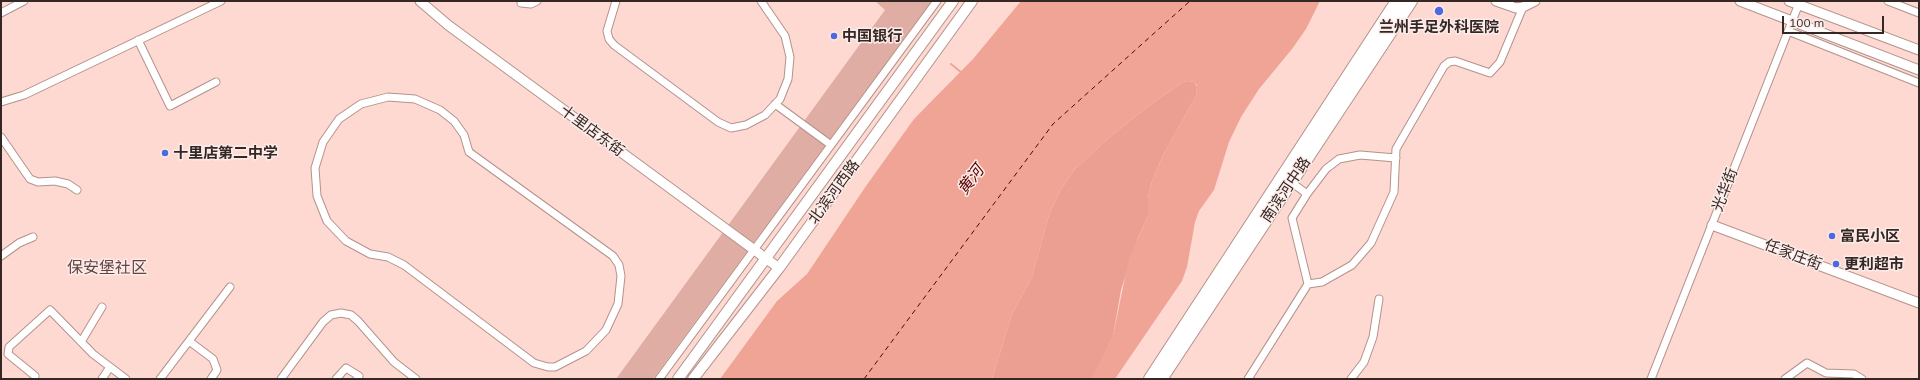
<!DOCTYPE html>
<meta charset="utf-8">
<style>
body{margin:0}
#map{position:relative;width:1920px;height:380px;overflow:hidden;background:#fed9d2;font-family:Mulish,sans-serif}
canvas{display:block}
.frame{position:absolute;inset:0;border:2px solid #342724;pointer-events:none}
.scale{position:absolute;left:1782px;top:16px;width:102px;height:18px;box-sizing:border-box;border:2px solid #342724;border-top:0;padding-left:5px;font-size:12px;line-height:14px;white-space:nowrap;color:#342724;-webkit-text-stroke:3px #fcece9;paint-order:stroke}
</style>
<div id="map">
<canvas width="1920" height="380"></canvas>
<div class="frame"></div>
<div class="scale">100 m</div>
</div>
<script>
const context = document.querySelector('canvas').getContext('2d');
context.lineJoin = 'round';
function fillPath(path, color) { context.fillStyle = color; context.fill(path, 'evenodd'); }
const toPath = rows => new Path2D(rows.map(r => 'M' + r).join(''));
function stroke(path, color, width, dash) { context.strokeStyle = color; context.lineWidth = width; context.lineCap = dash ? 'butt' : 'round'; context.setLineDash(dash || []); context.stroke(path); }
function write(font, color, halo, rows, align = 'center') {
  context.font = font + ' Mulish,"Noto Sans SC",sans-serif'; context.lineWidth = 3; context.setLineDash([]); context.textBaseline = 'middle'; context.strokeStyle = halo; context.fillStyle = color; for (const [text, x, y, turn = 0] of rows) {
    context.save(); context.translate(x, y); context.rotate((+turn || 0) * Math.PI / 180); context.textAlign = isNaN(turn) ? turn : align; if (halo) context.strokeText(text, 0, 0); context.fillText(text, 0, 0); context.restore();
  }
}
fillPath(toPath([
 [875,1,932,1,653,379,616,379,885,10]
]), '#dfada4');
fillPath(toPath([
 [1189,81,1194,82,1197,87,1196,96,1162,157,1151,184,1148,198,1148,216,1137,240,1121,290,1113,336,1096,372,1091,379,992,379,1012,314,1032,277,1049,215,1060,191,1074,170,1111,136,1150,105,1183,82]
]), '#ea9f92');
fillPath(toPath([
 [1021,1,1320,1,1306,29,1292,49,1259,89,1241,117,1229,142,1214,190,1199,211,1195,222,1187,267,1182,281,1115,379,1091,379,1113,336,1129,258,1148,216,1148,198,1151,184,1162,157,1196,96,1197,86,1194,82,1189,81,1183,82,1150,105,1111,136,1074,170,1060,191,1049,215,1032,277,1012,314,992,379,720,379,777,301,807,274,866,186,914,119,973,59]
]), '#f0a496');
stroke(toPath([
 [951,64,962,73]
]), '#f0a496', 2);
stroke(toPath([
 [864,379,1053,124,1190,1]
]), '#5c0000', 1, [5, 4]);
const street = toPath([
 [616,1,607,31,609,39,614,45,718,122,731,128,746,125,765,115,780,99,788,79,790,57,785,36,761,1],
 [1888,1,1919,13],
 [521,3,531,4,537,1],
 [1,13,24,1],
 [1788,31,1919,83],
 [138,40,170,106,216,82],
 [388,97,415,99,440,110,454,121,464,135,469,152,613,256,619,265,621,276,618,304,606,330,586,351,555,367,548,367,534,363,404,265,388,257,370,254,346,241,327,221,317,196,315,168,323,142,339,119,361,104,388,97],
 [1,102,24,95,221,1],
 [775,104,831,145],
 [1,137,30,179,38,182,55,181,68,184,77,190],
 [1291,182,1307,194],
 [1,256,19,243,33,237],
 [1308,284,1292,218,1307,194,1326,169,1339,159,1360,155,1396,158],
 [189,341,213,359,217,370,211,379],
 [81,342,102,307],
 [35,376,8,354,9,347,50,310,93,354,126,379],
 [102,379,110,367],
 [160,379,230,287],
 [281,379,323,322,331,315,341,313,351,315,358,321,394,362,416,379],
 [336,379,346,368,359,376,357,379],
 [659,379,937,1],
 [1248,379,1308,284,1322,282,1352,265,1371,243,1394,192,1396,149,1444,66,1449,62,1455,61,1490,73,1500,62,1523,7],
 [1351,379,1364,362,1373,337,1379,299],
 [1651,379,1800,1],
 [1785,379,1807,363,1826,373,1854,374,1862,379]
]);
const secondary = toPath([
 [420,1,448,25,779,268],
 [1496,1,1516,8,1523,7,1535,1],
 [1740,1,1919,70],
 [1789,1,1919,50],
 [1712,225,1919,303]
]);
const primary = toPath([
 [678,379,953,1],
 [693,379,779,268,972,1]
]);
const highway = toPath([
 [1150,379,1397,1],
 [1161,379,1411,1]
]);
stroke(street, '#b4928b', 9);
stroke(secondary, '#b4928b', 11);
stroke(primary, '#b4928b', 12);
stroke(highway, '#b4928b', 14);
stroke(street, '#fff', 7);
stroke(secondary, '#fff', 9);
stroke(primary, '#fff', 10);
stroke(highway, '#fff', 12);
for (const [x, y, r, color] of [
 [1439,11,5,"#4e69de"],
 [834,36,4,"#4e69de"],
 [165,153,4,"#4e69de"],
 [1832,236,4,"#4e69de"],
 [1836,264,4,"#4e69de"]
]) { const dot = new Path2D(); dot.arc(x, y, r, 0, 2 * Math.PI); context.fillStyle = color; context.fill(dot); stroke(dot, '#fcece9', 1.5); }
write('bold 15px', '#342724', '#fcece9', [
 ["兰州手足外科医院",1439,27,"center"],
 ["中国银行",842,36],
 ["十里店第二中学",173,153],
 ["富民小区",1840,236],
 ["更利超市",1844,264]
], 'left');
write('15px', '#342724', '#fcece9', [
 ["十里店东街",592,131,36],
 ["南滨河中路",1286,190,-56],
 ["光华街",1725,190,-69],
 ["北滨河西路",834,192,-54],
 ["任家庄街",1793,255,21]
]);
write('italic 16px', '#5c0000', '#fcece9', [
 ["黄河",971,180,-53]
]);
write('16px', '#634540', '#fcece9', [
 ["保安堡社区",107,268]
]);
</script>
